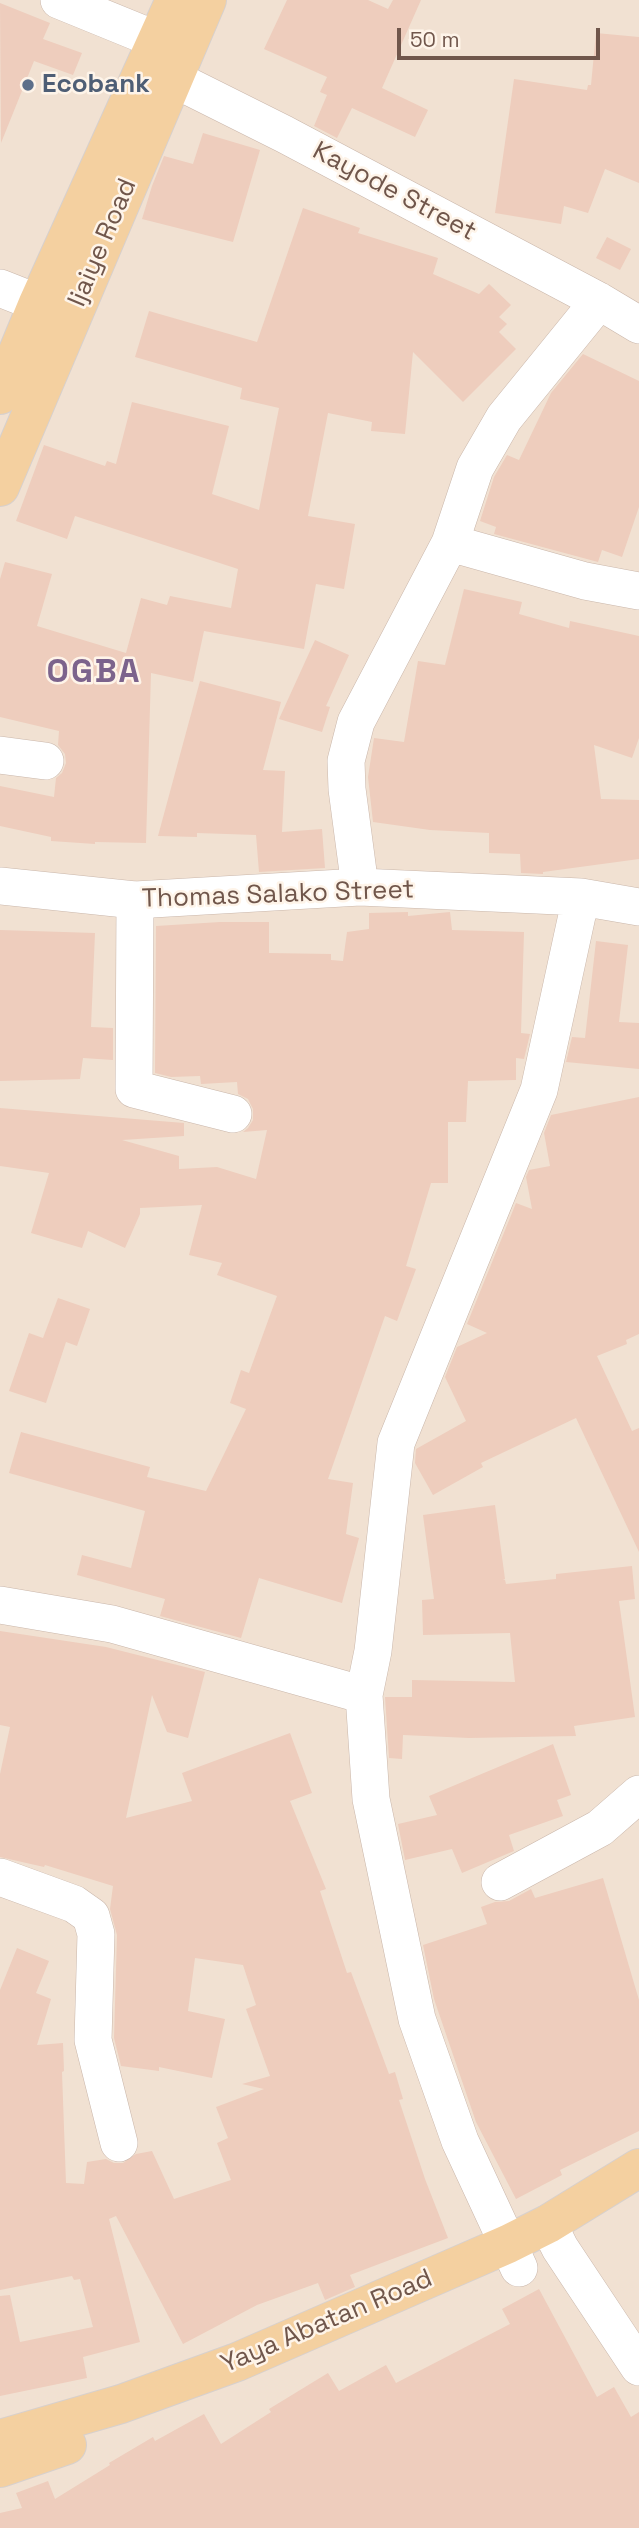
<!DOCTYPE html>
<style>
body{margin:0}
#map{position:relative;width:639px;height:2528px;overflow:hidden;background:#faf0e3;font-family:"Space Grotesk",sans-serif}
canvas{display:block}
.scale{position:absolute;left:397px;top:28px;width:203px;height:32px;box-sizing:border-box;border:4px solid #70564b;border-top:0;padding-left:9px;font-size:21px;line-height:24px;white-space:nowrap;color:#70564b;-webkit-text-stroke:5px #fef4e9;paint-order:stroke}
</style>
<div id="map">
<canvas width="639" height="2528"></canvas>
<div class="scale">50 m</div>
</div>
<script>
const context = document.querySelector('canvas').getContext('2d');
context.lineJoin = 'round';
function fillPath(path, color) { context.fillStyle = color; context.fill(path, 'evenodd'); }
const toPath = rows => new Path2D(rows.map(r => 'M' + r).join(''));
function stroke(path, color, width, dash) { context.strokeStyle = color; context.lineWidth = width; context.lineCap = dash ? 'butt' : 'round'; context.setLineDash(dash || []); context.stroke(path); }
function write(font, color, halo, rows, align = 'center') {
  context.font = font + ' "Space Grotesk",sans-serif'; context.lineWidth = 5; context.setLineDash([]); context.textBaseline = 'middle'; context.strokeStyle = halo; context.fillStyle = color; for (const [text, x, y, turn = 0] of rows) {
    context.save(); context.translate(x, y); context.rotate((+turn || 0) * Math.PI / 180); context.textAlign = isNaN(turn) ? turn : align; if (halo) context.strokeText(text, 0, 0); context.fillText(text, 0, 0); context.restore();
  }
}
fillPath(toPath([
 [0,0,639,0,639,2528,0,2528]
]), '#f1e1d2');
fillPath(toPath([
 [287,0,368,0,388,9,393,0,421,0,382,88,428,110,415,137,352,108,337,138,314,126,327,95,320,92,327,77,264,49],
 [0,3,50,23,43,39,82,53,73,75,34,61,1,143],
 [596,33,639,37,639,183,605,169,588,213,564,206,561,224,495,213,514,79,587,90,588,85,591,85],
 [203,133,260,150,233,242,142,219,152,186,164,156,193,164],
 [303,208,360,228,358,233,438,258,433,274,479,294,489,284,511,305,499,317,507,324,499,332,516,349,463,402,413,352,405,434,371,431,372,422,328,413,308,516,355,524,344,589,316,584,304,649,204,631,193,682,151,673,146,843,95,842,95,844,51,841,51,837,0,826,0,786,54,797,56,778,62,773,66,763,65,754,58,745,59,731,0,717,0,579,5,562,52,574,37,626,126,653,141,598,167,605,170,596,231,608,238,569,75,516,67,539,16,521,44,445,105,466,107,461,116,464,132,402,229,426,212,494,259,510,279,408,240,399,242,388,135,357,149,311,257,342],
 [607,237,631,249,620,270,596,258],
 [583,354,639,381,639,507,622,557,602,550,598,562,494,534,496,527,480,521,494,477,507,455,519,460,551,393],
 [464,589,522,602,519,614,569,628,570,621,639,636,639,738,632,758,594,745,601,799,639,800,639,859,543,872,543,874,521,873,520,854,489,853,489,833,430,830,373,822,368,777,374,738,404,742,418,661,445,665],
 [315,640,349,655,326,706,330,707,322,732,279,719],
 [200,681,281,702,263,770,285,771,282,832,322,829,325,868,259,872,256,835,197,833,197,837,158,836],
 [408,912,408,916,450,912,452,930,524,932,521,1033,530,1034,524,1059,516,1058,516,1080,468,1081,466,1122,448,1122,448,1183,431,1183,406,1266,416,1269,397,1321,385,1316,328,1479,353,1483,346,1534,359,1538,342,1603,259,1578,241,1638,160,1616,165,1599,77,1575,82,1555,131,1568,145,1511,9,1473,21,1432,150,1467,147,1477,206,1491,246,1409,230,1403,241,1370,249,1373,277,1296,217,1275,222,1263,189,1255,202,1205,140,1208,140,1214,125,1248,88,1231,82,1248,31,1233,49,1173,0,1166,0,1108,184,1123,184,1136,122,1140,179,1156,179,1169,217,1167,256,1179,267,1130,243,1132,248,1128,253,1120,253,1109,248,1099,238,1094,237,1082,201,1084,200,1076,171,1077,155,1073,156,926,220,922,269,922,269,953,331,954,331,960,343,961,347,932,369,929,369,913],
 [0,930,95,933,91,1027,113,1028,113,1060,83,1058,80,1079,0,1081],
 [596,941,628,945,619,1022,639,1023,639,1069,566,1062,572,1037,585,1038],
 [639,1097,639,1334,626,1340,627,1344,597,1356,632,1431,639,1428,639,1552,576,1418,481,1463,483,1467,433,1495,415,1463,416,1449,466,1421,445,1377,457,1347,487,1333,467,1324,516,1203,532,1209,526,1177,529,1170,550,1166,544,1133,551,1115],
 [58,1298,90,1309,77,1346,66,1342,46,1403,9,1391,29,1333,43,1338],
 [495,1505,505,1579,503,1580,505,1580,506,1584,556,1579,556,1574,632,1566,635,1599,619,1601,635,1717,574,1726,576,1736,469,1738,403,1735,402,1759,389,1758,385,1697,412,1697,412,1680,515,1682,510,1633,423,1635,422,1600,434,1599,423,1515],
 [0,1631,106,1647,205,1672,188,1738,167,1732,152,1695,126,1818,192,1801,182,1773,290,1733,312,1793,290,1801,326,1889,320,1891,347,1973,351,1972,389,2074,395,2072,403,2099,399,2100,425,2179,448,2238,350,2275,355,2287,325,2300,318,2283,257,2305,183,2344,116,2216,109,2219,140,2342,83,2357,87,2378,0,2396,0,2296,10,2295,20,2342,93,2327,80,2279,74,2280,72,2276,0,2290,0,1990,17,1948,49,1961,36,1993,51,1999,37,2045,63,2043,64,2071,62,2072,66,2183,84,2184,87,2162,106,2159,114,2163,123,2163,136,2154,152,2151,174,2199,231,2180,217,2143,228,2138,216,2107,264,2089,242,2084,270,2076,246,2009,256,2005,243,1965,195,1958,188,2011,225,2019,212,2078,159,2067,159,2071,121,2066,114,2038,117,1935,110,1909,113,1886,45,1865,44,1867,0,1857,0,1774,10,1727,0,1725],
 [553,1744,571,1795,557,1800,563,1816,509,1835,514,1851,462,1873,452,1849,405,1860,398,1824,437,1815,429,1796],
 [603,1878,639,2000,639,2131,560,2170,562,2175,516,2199,476,2122,434,1999,423,1945,487,1924,481,1907,495,1902,509,1901,531,1889,535,1898],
 [539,2289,597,2397,614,2387,631,2417,639,2412,639,2528,0,2528,0,2513,22,2508,16,2493,48,2481,55,2499,110,2465,109,2463,153,2437,155,2441,204,2414,221,2444,271,2412,269,2409,328,2373,339,2391,386,2365,396,2383,510,2324,502,2309]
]), '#eecdbd');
const minor = toPath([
 [59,0,184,51],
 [148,66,284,134,599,301,639,325],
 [0,288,38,303],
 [450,543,585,581,639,591],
 [0,755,45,761],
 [0,886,135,900,360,887,581,897,639,907],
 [360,887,347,789,346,761,356,722,450,543,475,468,504,418,599,301],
 [135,900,134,1089,233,1114],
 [0,1605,112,1624,364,1695],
 [0,1877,74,1904,91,1916,96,1934,93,2040,119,2143],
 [500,1882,600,1828,639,1794],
 [548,2224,560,2248,639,2367],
 [519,2268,460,2141,417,2019,371,1799,364,1695,373,1651,396,1443,539,1090,581,897]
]);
const major = toPath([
 [0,395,38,303,175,0],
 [0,487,207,0],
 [0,2439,121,2404,237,2362,508,2244,548,2224,639,2168],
 [0,2468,67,2445]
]);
stroke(minor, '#cab7ab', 38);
stroke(major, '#d7d0cd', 40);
stroke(minor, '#fff', 37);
stroke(major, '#f4d0a0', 38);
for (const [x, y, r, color] of [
 [28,85,7,"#5c6f8a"]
]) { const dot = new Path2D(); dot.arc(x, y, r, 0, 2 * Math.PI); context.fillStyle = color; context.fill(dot); stroke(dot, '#fef4e9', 2.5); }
write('bold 26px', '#4e5e75', '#fef4e9', [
 ["Ecobank",42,85]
], 'left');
write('26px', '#70564b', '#fef4e9', [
 ["Kayode Street",394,192,28],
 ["Ijaiye Road",103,243,-67],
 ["Thomas Salako Street",278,895,-2],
 ["Yaya Abatan Road",327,2322,-23]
]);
context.letterSpacing = '2px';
write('bold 33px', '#7c638c', '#fef4e9', [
 ["OGBA",94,673]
]);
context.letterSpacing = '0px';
</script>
